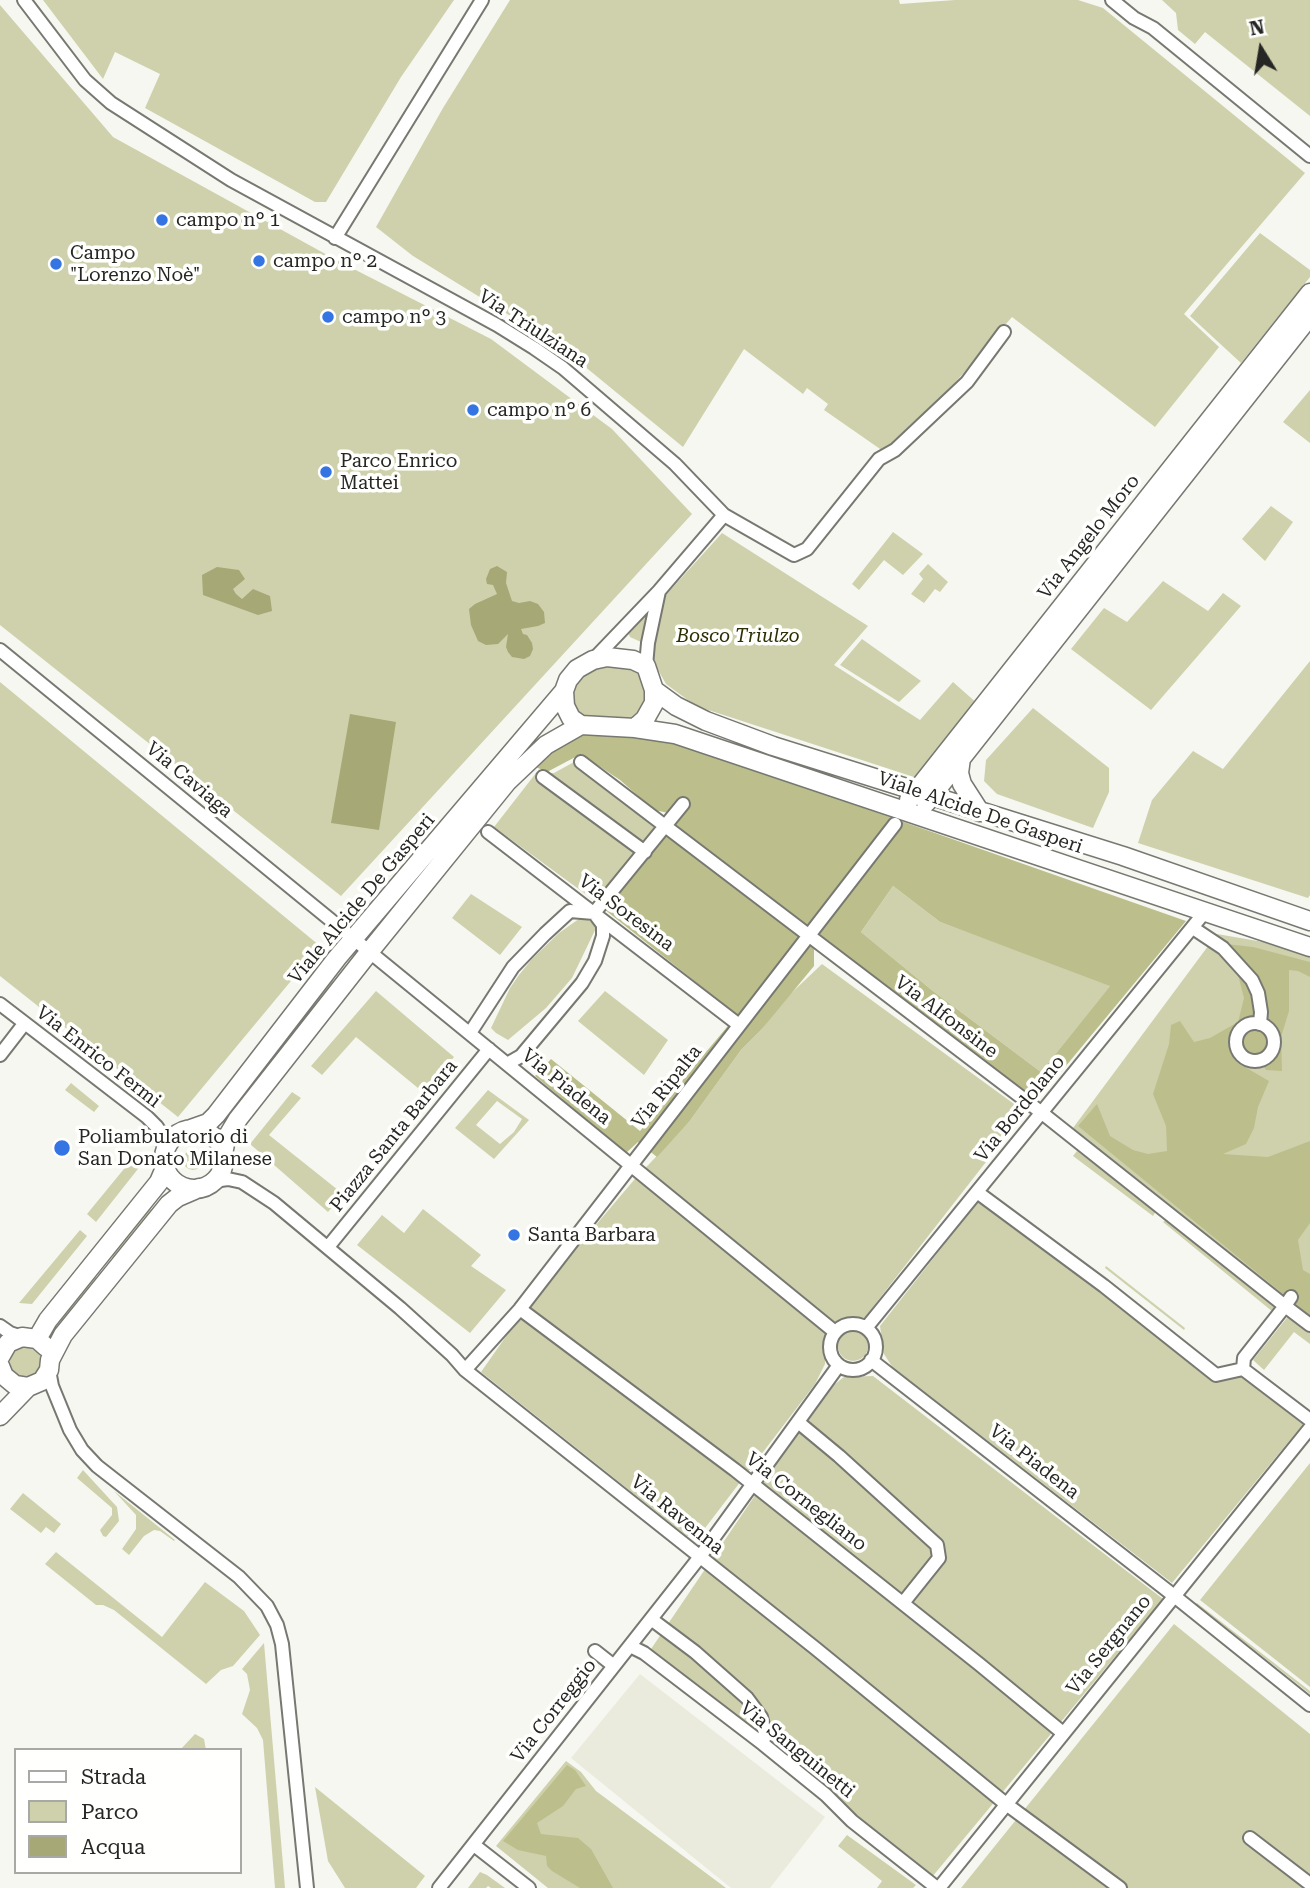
<!DOCTYPE html>
<meta charset="utf-8">
<style>
body{margin:0}
#map{position:relative;width:1310px;height:1888px;overflow:hidden;background:#f6f7f0;font-family:"Roboto Serif",serif}
canvas{display:block}
.legend{position:absolute;left:14px;top:1748px;width:228px;height:126px;box-sizing:border-box;background:#fffffe;border:2px solid #a8a8a7;margin:0;padding:9px 12px;list-style:none;font-size:21px;color:#262624}
.legend li{display:flex;align-items:center;gap:14px;height:35px}
.legend b{width:35px;border:2px solid #a8a8a7}
.north{position:absolute;left:1226px;top:14px;width:70px;height:70px;-webkit-text-stroke:5px #fffffe;paint-order:stroke;rotate:349deg;font-size:19px;font-weight:700;line-height:28px;text-align:center;color:#262624}
.north::after{content:'';display:block;margin:auto;width:24px;height:32px;background:#262624;clip-path:polygon(50% 0,100% 100%,50% 72%,0 100%)}
</style>
<div id="map">
<canvas width="1310" height="1888"></canvas>
<ul class="legend">
<li><b style="height:9px;background:#fff"></b>Strada</li>
<li><b style="height:19px;background:#cfd1ac"></b>Parco</li>
<li><b style="height:19px;background:#a6a875"></b>Acqua</li>
</ul>
<div class="north">N</div>
</div>
<script>
const context = document.querySelector('canvas').getContext('2d');
context.lineJoin = 'round';
function fillPath(path, color) { context.fillStyle = color; context.fill(path, 'evenodd'); }
const toPath = rows => new Path2D(rows.map(r => 'M' + r).join(''));
function stroke(path, color, width, dash) { context.strokeStyle = color; context.lineWidth = width; context.lineCap = dash ? 'butt' : 'round'; context.setLineDash(dash || []); context.stroke(path); }
function write(font, color, halo, rows, align = 'center') {
  context.font = font + ' "Roboto Serif",serif'; context.lineWidth = 7; context.setLineDash([]); context.textBaseline = 'middle'; context.strokeStyle = halo; context.fillStyle = color; for (const [text, x, y, turn = 0] of rows) {
    context.save(); context.translate(x, y); context.rotate((+turn || 0) * Math.PI / 180); context.textAlign = isNaN(turn) ? turn : align; if (halo) context.strokeText(text, 0, 0); context.fillText(text, 0, 0); context.restore();
  }
}
fillPath(toPath([
 [640,1674,825,1817,770,1888,731,1888,571,1758]
]), '#eaebdd');
fillPath(toPath([
 [43,0,454,0,401,77,326,202,315,202,145,108,160,74,115,52,103,79],
 [510,0,899,0,900,4,955,0,1078,0,1103,8,1305,173,1184,314,1219,347,1155,427,1012,317,946,393,907,428,895,443,883,451,824,410,828,404,807,388,803,394,744,349,683,447,561,347,413,256,376,227,443,108],
 [1162,0,1310,0,1310,116,1205,32,1195,44,1178,30,1176,13],
 [0,5,113,137,340,262,491,339,612,429,692,514,341,896,0,625],
 [1260,233,1310,270,1310,277,1241,363,1190,316],
 [1310,390,1310,443,1283,422],
 [1271,506,1293,522,1265,561,1242,539],
 [893,532,923,554,903,575,884,560,859,590,852,584],
 [722,533,868,626,834,665,920,720,953,682,979,705,917,778,696,706,666,684,657,668,652,652,665,596],
 [928,564,948,582,940,592,935,589,924,603,911,594,923,579,919,574],
 [1163,581,1208,611,1223,593,1241,606,1151,710,1071,649,1104,608,1127,622],
 [651,607,641,642,630,637,628,632],
 [862,639,921,681,899,702,840,665],
 [1310,661,1310,895,1308,898,1138,843,1152,800,1193,751,1223,769],
 [608,664,631,667,644,679,647,702,640,714,630,719,584,718,577,713,572,704,571,692,582,675,595,667],
 [0,682,320,946,178,1117,0,976],
 [1033,708,1109,768,1109,792,1093,828,997,794,984,781,986,760],
 [574,762,657,827,595,901,494,827,536,773,554,773],
 [893,886,940,922,1111,985,1041,1072,933,991,861,932],
 [471,894,522,927,500,955,452,918],
 [583,916,597,926,572,978,546,1008,508,1040,496,1033,491,1028,510,988,519,975,532,959,559,933],
 [1217,934,1275,944,1310,956,1310,1320,1073,1128],
 [822,964,1025,1112,865,1317,825,1330,825,1364,815,1384,699,1536,687,1536,481,1372,528,1305,634,1180,689,1122,741,1050,762,1029,784,1000],
 [332,980,336,984,237,1107,234,1104,231,1102],
 [376,991,454,1057,424,1093,356,1037,322,1075,311,1066],
 [605,991,668,1040,644,1075,578,1021],
 [71,1083,99,1106,94,1112,65,1090],
 [488,1090,529,1120,494,1159,455,1128],
 [497,1101,522,1119,514,1132,500,1144,476,1125],
 [292,1092,301,1098,269,1135,343,1194,328,1212,250,1144],
 '183 1160a10 10 0 1 1 20 0a10 10 0 1 1-20 0Z',
 [1077,1151,1156,1211,1153,1216,1073,1156],
 [137,1153,145,1160,96,1222,87,1214],
 [980,1199,1214,1377,1238,1371,1304,1423,1172,1583,893,1368,884,1354,880,1326],
 [150,1209,153,1211,112,1260,113,1253],
 [423,1209,481,1255,471,1266,506,1290,470,1333,357,1245,382,1215,404,1233],
 [1166,1220,1276,1309,1273,1312,1163,1222],
 [80,1230,87,1236,32,1304,19,1303],
 [1106,1266,1185,1328,1184,1330,1105,1268],
 [95,1277,100,1279,62,1330,56,1324],
 [1290,1314,1310,1329,1310,1344,1294,1332,1264,1370,1253,1360],
 '838 1346a15 15 0 1 1 30 0a15 15 0 1 1-30 0Z',
 '10 1362a16 16 0 1 1 32 0a16 16 0 1 1-32 0Z',
 [873,1376,1163,1599,932,1877,651,1649,825,1392,844,1377],
 [1310,1463,1310,1687,1200,1600],
 [83,1470,117,1507,119,1521,106,1537,103,1536,100,1530,112,1515,112,1508,77,1478],
 [114,1491,175,1540,174,1541,160,1531,154,1530,144,1536,129,1555,122,1549,136,1529,136,1515],
 [23,1493,61,1524,54,1533,46,1527,41,1533,10,1509],
 [56,1552,162,1637,205,1582,244,1611,260,1635,233,1666,221,1670,206,1684,114,1610,103,1605,96,1605,45,1564],
 [1197,1603,1310,1691,1310,1694,1196,1604],
 [1174,1624,1310,1734,1310,1888,961,1888],
 [264,1643,285,1888,275,1888,263,1740,257,1728,242,1714,250,1690,247,1674,242,1669],
 [195,1734,204,1739,206,1750,180,1750],
 [566,1761,581,1772,596,1791,726,1888,548,1888,496,1846],
 [315,1787,425,1876,416,1888,345,1888,328,1861],
 [847,1835,916,1885,913,1888,877,1888,882,1881,838,1846],
 [480,1872,487,1875,505,1888,491,1888,488,1886,486,1888,468,1888]
]), '#cfd1ac');
fillPath(toPath([
 [581,730,640,734,707,753,1186,921,1041,1096,1023,1090,956,1039,920,1019,814,943,814,966,762,1029,741,1050,689,1122,657,1157,638,1142,626,1153,535,1076,551,1059,640,1131,737,1015,604,909,683,816,654,810,620,780,581,754,547,772,529,764],
 [893,886,940,922,1110,986,1041,1072,933,991,861,932],
 [1226,944,1253,947,1310,962,1310,977,1298,971,1289,970,1289,1011,1281,1037,1282,1071,1266,1070,1255,1052,1245,1067,1269,1081,1258,1107,1254,1128,1246,1144,1223,1154,1268,1157,1310,1141,1310,1223,1298,1240,1303,1270,1310,1274,1310,1316,1078,1126,1097,1104,1110,1136,1133,1150,1148,1154,1167,1151,1166,1126,1153,1094,1169,1044,1171,1025,1180,1021,1194,1042,1210,1038,1238,1022,1244,998,1236,967],
 [567,1765,575,1770,586,1786,576,1789,563,1806,537,1823,541,1834,578,1838,591,1849,613,1888,580,1888,552,1871,547,1866,546,1856,518,1850,503,1841]
]), '#bcbf8b');
fillPath(toPath([
 [497,566,507,572,506,583,512,601,519,603,530,601,538,604,544,612,545,623,538,626,521,629,523,634,527,635,532,643,533,649,530,656,524,659,512,657,508,652,506,647,508,634,498,644,486,645,478,641,471,625,469,609,475,604,497,594,493,585,487,584,486,579,490,569],
 [217,567,239,570,245,579,233,589,236,594,242,599,253,589,270,596,272,611,258,615,203,595,202,575],
 [350,714,396,722,379,830,331,823]
]), '#a6a875');
const street = toPath([
 [24,0,85,80,111,103,231,180,497,325,534,348,563,368,675,464,724,515,794,555,807,549,879,459,895,450,967,382,1004,332],
 [1112,0,1134,18,1153,28,1310,156],
 [335,238,482,0],
 [0,650,835,1332],
 [593,660,659,591,724,515],
 [646,666,648,643,659,591],
 [581,762,1042,1113,1285,1306,1244,1358,1243,1369],
 [543,777,645,852],
 [488,832,739,1025],
 [594,913,683,804],
 [1193,928,1223,948,1252,980,1258,993,1261,1012,1260,1024],
 [0,1004,147,1117,157,1127,168,1144],
 '1236 1042a19 19 0 1 1 38 0a19 19 0 1 1-38 0Z',
 [470,1033,513,967,545,934,570,911,594,913,603,925,603,936,595,961,582,983,521,1056,507,1064],
 [0,1055,24,1024],
 [213,1181,228,1179,242,1182,274,1203,400,1308,452,1355,465,1370,815,1648,1006,1804,1120,1888],
 [977,1192,1104,1286,1216,1375,1243,1369],
 [328,1247,489,1049],
 [1291,1297,1285,1306,1310,1325],
 [520,1309,735,1470,979,1664,1063,1733],
 '830 1347a23 23 0 1 1 46 0a23 23 0 1 1-46 0Z',
 [0,1326,10,1333,22,1337],
 [866,1328,1204,913],
 [871,1360,1173,1595,1310,1705],
 [1243,1369,1310,1420],
 [49,1370,52,1386,70,1430,82,1450,97,1466,239,1577,267,1606,277,1625,282,1644,307,1888],
 [465,1370,520,1309,895,824],
 [798,1422,839,1456,937,1545,939,1558,903,1603],
 [651,1619,695,1652,747,1698,761,1717,765,1733,763,1744],
 [630,1646,644,1653,763,1744,826,1795,852,1821,937,1888],
 [595,1651,614,1666],
 [1250,1838,1310,1884],
 [474,1845,529,1888],
 [439,1888,699,1558,839,1365],
 [939,1888,1310,1428]
]);
const secondary = toPath([
 [654,690,676,706,706,721,773,746,1123,856,1310,921],
 [635,728,645,719,654,703,654,690,646,666,633,660,607,657,593,660,577,669,568,680,564,691,565,706,571,718,581,725,635,728,675,734,1310,947],
 [961,758,959,773,962,784,980,812],
 [909,800,1310,293],
 [926,803,1310,316],
 [191,1129,208,1123,216,1115,337,958,564,691],
 '164 1159a30 30 0 1 1 60 0a30 30 0 1 1-60 0Z',
 [223,1154,226,1139,238,1119,370,951,507,782,546,745,581,725],
 [37,1339,48,1320,159,1182,165,1168],
 [0,1357,8,1343,22,1337,37,1339,46,1347],
 [0,1366,4,1376,15,1385,28,1387,42,1381,49,1370,50,1360,63,1335,169,1204,178,1197,199,1188],
 [0,1416,28,1387]
]);
stroke(street, '#787872', 16);
stroke(secondary, '#787872', 21);
stroke(street, '#fff', 12);
stroke(secondary, '#fff', 18);
for (const [x, y, r, color] of [
 [162,220,7,"#3575e3"],
 [259,261,7,"#3575e3"],
 [56,264,7,"#3575e3"],
 [328,317,7,"#3575e3"],
 [473,410,7,"#3575e3"],
 [326,472,7,"#3575e3"],
 [62,1148,9,"#3575e3"],
 [514,1235,7,"#3575e3"]
]) { const dot = new Path2D(); dot.arc(x, y, r, 0, 2 * Math.PI); context.fillStyle = color; context.fill(dot); stroke(dot, '#fffffe', 2.5); }
write('19px', '#262624', '#fffffe', [
 ["campo n° 1",176,220],
 ["Campo",70,253],
 ["\"Lorenzo Noè\"",70,275],
 ["campo n° 2",273,261],
 ["campo n° 3",342,317],
 ["campo n° 6",487,410],
 ["Parco Enrico",340,461],
 ["Mattei",340,483],
 ["Poliambulatorio di",78,1137],
 ["San Donato Milanese",78,1159],
 ["Santa Barbara",528,1235]
], 'left');
write('19px', '#262624', '#fffffe', [
 ["Via Triulziana",533,329,33],
 ["Via Angelo Moro",1089,537,-52],
 ["Via Caviaga",189,780,40],
 ["Viale Alcide De Gasperi",980,813,19],
 ["Viale Alcide De Gasperi",362,899,-50],
 ["Via Soresina",626,913,37],
 ["Via Alfonsine",946,1017,37],
 ["Via Enrico Fermi",98,1057,38],
 ["Via Piadena",566,1087,39],
 ["Via Ripalta",667,1087,-52],
 ["Via Bordolano",1020,1109,-51],
 ["Piazza Santa Barbara",394,1136,-51],
 ["Via Piadena",1034,1462,38],
 ["Via Cornegliano",806,1502,38],
 ["Via Ravenna",677,1515,39],
 ["Via Sergnano",1109,1645,-51],
 ["Via Correggio",554,1711,-52],
 ["Via Sanguinetti",797,1750,39]
]);
write('italic 19px', '#2e2f05', '#fffffe', [
 ["Bosco Triulzo",738,636]
]);
</script>
